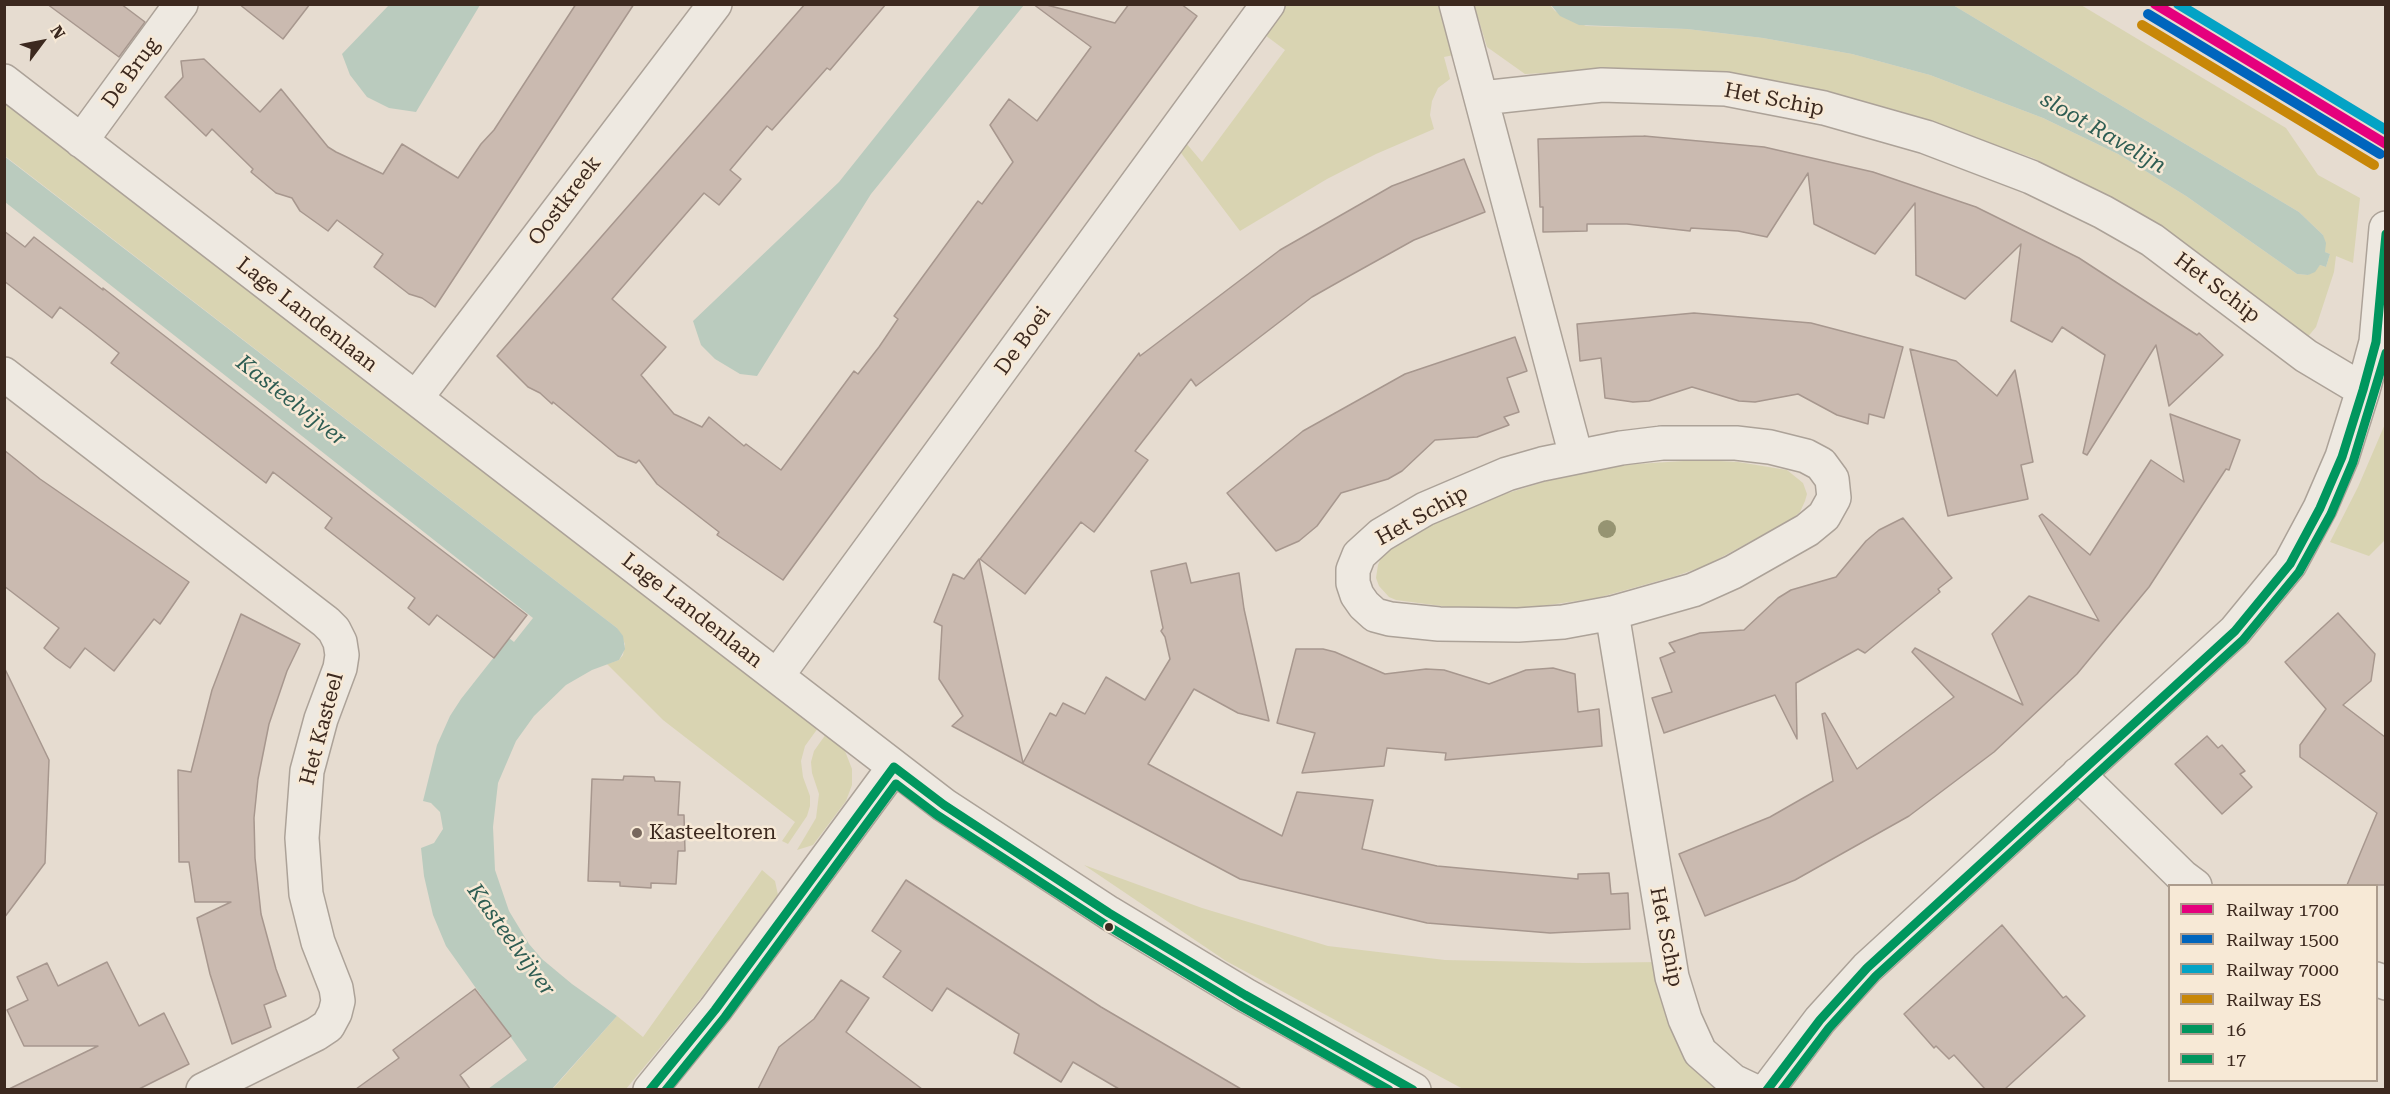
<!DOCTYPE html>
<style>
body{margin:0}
#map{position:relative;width:2390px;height:1094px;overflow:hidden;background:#e6dcd0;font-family:"Roboto Serif",serif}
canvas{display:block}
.frame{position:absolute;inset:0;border:6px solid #3c291f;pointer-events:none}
.legend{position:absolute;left:2168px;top:884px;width:210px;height:198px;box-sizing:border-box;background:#f7e9d6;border:2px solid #ac9c8d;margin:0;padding:8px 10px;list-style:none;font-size:18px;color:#3c291f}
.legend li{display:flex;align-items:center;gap:12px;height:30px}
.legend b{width:30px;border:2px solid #ac9c8d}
.north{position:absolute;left:12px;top:12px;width:60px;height:60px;-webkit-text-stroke:4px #f7e9d6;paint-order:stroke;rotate:58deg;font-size:16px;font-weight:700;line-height:24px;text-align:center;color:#3c291f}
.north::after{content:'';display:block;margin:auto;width:21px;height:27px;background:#3c291f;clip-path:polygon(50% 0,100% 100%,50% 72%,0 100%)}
</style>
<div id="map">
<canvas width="2390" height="1094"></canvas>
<div class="frame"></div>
<ul class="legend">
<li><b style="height:8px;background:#e5007d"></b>Railway 1700</li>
<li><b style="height:8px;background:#0065bd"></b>Railway 1500</li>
<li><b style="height:8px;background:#03a3c5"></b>Railway 7000</li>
<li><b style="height:8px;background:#c88708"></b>Railway ES</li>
<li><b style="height:8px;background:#00965e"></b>16</li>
<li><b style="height:8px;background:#00965e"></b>17</li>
</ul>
<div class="north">N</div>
</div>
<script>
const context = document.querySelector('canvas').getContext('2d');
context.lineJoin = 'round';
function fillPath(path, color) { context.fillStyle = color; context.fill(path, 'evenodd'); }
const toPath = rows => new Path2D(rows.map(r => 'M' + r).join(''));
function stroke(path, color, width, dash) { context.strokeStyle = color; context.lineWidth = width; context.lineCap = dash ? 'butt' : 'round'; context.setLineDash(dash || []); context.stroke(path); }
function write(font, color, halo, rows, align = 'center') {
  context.font = font + ' "Roboto Serif",serif'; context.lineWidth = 5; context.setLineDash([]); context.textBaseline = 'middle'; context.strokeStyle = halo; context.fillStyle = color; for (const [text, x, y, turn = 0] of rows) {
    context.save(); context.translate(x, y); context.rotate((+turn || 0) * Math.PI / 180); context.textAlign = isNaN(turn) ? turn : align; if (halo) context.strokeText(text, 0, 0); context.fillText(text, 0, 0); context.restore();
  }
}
fillPath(toPath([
 [1284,5,1439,5,1454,55,1444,57,1450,79,1438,88,1432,101,1430,115,1434,129,1376,154,1327,179,1240,231,1178,149,1186,143,1202,162,1285,50,1265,35],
 [1474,5,1550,5,1555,11,1586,26,1687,29,1763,38,1852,54,1930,75,2043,118,2118,154,2186,196,2297,274,2308,275,2320,265,2326,267,2330,254,2325,252,2323,235,2299,212,1953,5,2081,5,2286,128,2318,175,2360,198,2353,263,2336,256,2334,272,2316,327,2306,339,2104,195,2033,158,1895,110,1840,95,1725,75,1622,69,1525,74,1487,47],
 [4,101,818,728,805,746,801,761,803,777,810,796,810,806,807,816,788,844,782,841,795,822,663,720,607,664,619,660,623,655,625,644,617,628,5,156],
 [2385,424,2385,540,2369,556,2330,542,2358,487],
 [1699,460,1738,462,1787,470,1803,483,1807,494,1805,501,1800,512,1792,519,1707,565,1676,576,1597,598,1528,608,1464,609,1396,600,1389,597,1379,586,1376,578,1378,565,1382,555,1430,526,1498,496,1560,477,1622,465],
 [826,734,845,751,852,769,852,785,846,801,813,845,797,850,816,818,819,794,812,773,811,762,814,751],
 [1084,865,1202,908,1328,946,1445,960,1583,963,1660,962,1720,1089,1463,1089,1226,961],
 [762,870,775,881,778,895,698,1002,626,1089,552,1090,617,1016,643,1037]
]), '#d9d4b2');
fillPath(toPath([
 [981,4,1024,5,871,194,757,376,740,374,715,359,701,345,693,321,839,182],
 [389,5,480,5,416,112,389,108,367,97,350,75,342,54],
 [1551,5,1953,5,2299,212,2323,235,2326,243,2325,252,2330,254,2326,267,2320,265,2315,272,2308,275,2297,274,2186,196,2118,154,2043,118,1930,75,1852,54,1763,38,1687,29,1579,25,1560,16],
 [4,156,617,628,623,636,625,649,619,660,592,670,566,685,534,716,516,741,498,783,493,827,495,870,509,911,529,944,542,959,572,984,617,1016,552,1089,488,1089,527,1060,446,946,433,915,424,876,421,848,434,843,443,829,440,812,431,803,423,801,437,745,450,716,461,699,509,638,514,642,533,618,5,202]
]), '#bacbbe');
const building = toPath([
 [47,4,121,4,145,22,119,57,47,4],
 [239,4,310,4,283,39,239,4],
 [576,4,634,4,435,307,422,298,409,294,374,267,383,254,337,220,328,231,300,211,292,198,276,193,251,172,253,169,212,129,206,136,165,97,183,77,181,61,204,59,260,112,281,89,328,147,336,152,383,174,402,144,458,178,481,144,494,130,576,4],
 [805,4,886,4,830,70,827,68,772,130,767,126,730,170,741,179,719,205,704,193,612,299,666,347,641,375,674,414,702,427,709,417,744,446,746,444,781,470,854,371,858,374,879,347,898,319,894,316,978,201,982,204,1013,162,990,125,1009,99,1037,121,1091,47,1033,4,1043,4,1115,23,1129,4,1181,4,1197,16,783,580,717,535,719,532,657,484,639,460,636,463,618,456,553,402,552,404,540,393,528,387,497,356,805,4],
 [1644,136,1764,147,1873,172,1976,207,2079,258,2197,335,2199,333,2223,355,2169,406,2156,345,2087,455,2083,453,2105,355,2062,327,2052,342,2011,321,2021,244,1965,299,1916,275,1915,203,1875,254,1814,224,1808,173,1767,237,1738,231,1691,228,1690,231,1627,224,1587,224,1587,231,1543,232,1543,207,1540,207,1538,139,1644,136],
 [1464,159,1485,212,1414,240,1342,280,1312,297,1196,386,1191,379,1135,451,1148,460,1094,532,1081,522,1025,594,980,559,1139,353,1140,356,1280,250,1392,186,1464,159],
 [4,231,25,247,34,237,103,290,103,288,373,498,527,615,494,658,437,615,429,625,408,608,415,598,325,528,332,518,273,472,266,483,111,363,119,353,90,330,60,307,52,318,4,281,4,231],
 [1694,313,1811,323,1903,347,1884,418,1869,414,1868,424,1837,415,1798,394,1755,402,1739,401,1692,387,1649,401,1633,402,1605,398,1601,358,1580,361,1577,324,1694,313],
 [1515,337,1527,371,1507,378,1519,412,1504,417,1509,425,1477,437,1435,440,1402,471,1388,479,1341,493,1317,526,1299,541,1276,551,1227,493,1303,431,1405,374,1515,337],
 [1910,349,1956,361,1997,396,2015,370,2033,462,2021,465,2028,499,1948,516,1910,349],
 [2170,414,2240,440,2229,470,2226,469,2149,587,2077,674,1994,752,1909,816,1795,880,1705,916,1679,854,1770,817,1833,781,1822,714,1825,713,1857,769,1954,697,1912,652,1915,648,2023,705,1992,634,2029,596,2099,621,2039,516,2042,514,2090,555,2151,460,2184,482,2170,414],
 [4,450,40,479,189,582,160,624,154,619,114,671,85,648,70,668,56,658,44,648,59,628,4,586,4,450],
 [1903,518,1952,578,1938,589,1940,592,1865,653,1858,649,1796,683,1797,739,1775,695,1664,733,1652,698,1672,692,1660,658,1675,652,1669,643,1700,633,1744,630,1778,598,1791,590,1836,577,1866,541,1879,530,1903,518],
 [979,559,1023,763,1050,713,1056,716,1063,703,1085,714,1106,677,1145,700,1170,659,1165,637,1161,631,1163,628,1151,571,1186,563,1191,583,1239,573,1244,609,1269,721,1238,713,1194,689,1148,764,1282,836,1297,792,1373,800,1362,849,1437,866,1578,879,1578,874,1609,873,1611,894,1628,893,1630,929,1550,933,1427,923,1240,879,952,726,963,716,939,679,942,626,934,622,953,574,964,579,979,559],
 [2338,613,2375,654,2371,681,2343,705,2385,737,2385,885,2347,885,2377,813,2300,757,2300,745,2326,709,2285,662,2338,613],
 [241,614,300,644,287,671,269,724,258,779,254,818,255,858,261,914,276,969,286,996,264,1005,271,1027,232,1044,210,974,197,918,231,902,195,902,189,862,179,862,178,770,191,772,212,690,241,614],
 [1296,649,1323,649,1335,652,1385,674,1426,669,1444,670,1489,684,1526,670,1553,668,1575,674,1578,712,1599,709,1602,746,1445,760,1446,753,1387,748,1384,766,1302,773,1315,733,1277,723,1296,649],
 [4,667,49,760,45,863,4,918,4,667],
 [2207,736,2218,748,2222,745,2245,771,2240,774,2252,787,2222,814,2175,764,2207,736],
 [624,776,654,777,655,781,680,782,678,815,684,815,685,851,678,851,676,884,651,883,651,888,620,886,620,882,588,881,592,779,623,780,624,776],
 [906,880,1101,1007,1241,1089,1119,1089,1073,1062,1061,1082,1014,1053,1019,1034,947,988,932,1011,883,977,901,951,872,931,906,880],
 [2002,925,2063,998,2066,996,2085,1016,2005,1089,1985,1089,1954,1055,1949,1059,1936,1046,1934,1048,1904,1014,2002,925],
 [107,962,139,1026,164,1013,189,1064,139,1089,9,1089,98,1046,24,1046,7,1010,28,1000,17,977,47,963,58,986,107,962],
 [841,980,869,998,846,1032,922,1089,758,1089,779,1047,814,1019,841,980],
 [475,989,511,1036,460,1075,470,1089,356,1089,399,1058,393,1050,475,989]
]);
fillPath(building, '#cabab0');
stroke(building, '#a7978e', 1.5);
const minor = toPath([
 [1456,4,1576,456],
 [4,81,944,805,1109,913,1245,995,1414,1090],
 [1482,98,1602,85,1726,89,1824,108,1926,137,2031,177,2103,212,2152,240,2306,356,2363,390],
 [81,141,181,4],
 [4,374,326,622,334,630,340,642,342,655,340,668,321,719,307,771,302,838,306,894,318,942,336,988,338,1001,335,1013,328,1026,316,1034,203,1090],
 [416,398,715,4],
 [1662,443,1736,443,1770,447,1806,456,1821,464,1832,479,1834,498,1824,516,1807,530,1733,572,1693,590,1612,613,1563,622,1518,625,1439,624,1390,619,1375,615,1364,605,1357,595,1353,583,1353,570,1359,555,1381,535,1425,509,1507,474,1542,464,1621,448,1662,443],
 [1612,613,1672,977,1685,1019,1700,1052,1733,1081,1752,1090],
 [777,676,1268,4],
 [2078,774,2183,877,2195,886],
 [2376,979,2386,983],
 [650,1090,715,1010,894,767],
 [1767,1090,1820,1020,1867,968,2235,631,2290,564,2320,508,2342,457,2363,390,2376,342,2386,228]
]);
stroke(minor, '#aca298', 36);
stroke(minor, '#eee9e1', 33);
stroke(toPath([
 [650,1090,715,1010,894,767,944,805,1109,913,1245,995,1413,1090],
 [1767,1090,1820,1020,1867,968,2235,631,2290,564,2320,508,2342,457,2363,390,2376,342,2386,234]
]), '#00965e', 9);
stroke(toPath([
 [666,1090,725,1017,896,784,937,815,1103,923,1239,1005,1389,1090],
 [1782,1090,1829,1028,1876,976,2243,640,2299,572,2331,514,2353,462,2386,353]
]), '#00965e', 9);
stroke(toPath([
 [2155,4,2386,144]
]), '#e5007d', 10);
stroke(toPath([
 [2148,14,2380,154]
]), '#0065bd', 10);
stroke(toPath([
 [2178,4,2386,130]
]), '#03a3c5', 10);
stroke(toPath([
 [2142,25,2374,165]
]), '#c88708', 10);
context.fillStyle = '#969472';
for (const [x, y] of [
 [1607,529]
]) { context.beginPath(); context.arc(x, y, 9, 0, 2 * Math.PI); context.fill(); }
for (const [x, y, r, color] of [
 [637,833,6,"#78685d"],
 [1109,927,5,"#3c291f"]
]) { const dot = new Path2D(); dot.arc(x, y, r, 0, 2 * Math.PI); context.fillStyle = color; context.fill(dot); stroke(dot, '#f7e9d6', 2); }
write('21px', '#3c291f', '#f7e9d6', [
 ["De Brug",131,73,-54],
 ["Het Schip",1774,100,11],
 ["Oostkreek",565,201,-53],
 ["Het Schip",2217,288,37],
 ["Lage Landenlaan",307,315,38],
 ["De Boei",1023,341,-54],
 ["Het Schip",1422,516,-29],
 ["Lage Landenlaan",692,611,38],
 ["Het Kasteel",322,729,-75],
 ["Het Schip",1666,937,79]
]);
write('21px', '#3c291f', '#f7e9d6', [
 ["Kasteeltoren",649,833]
], 'left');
write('italic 22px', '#2e5d53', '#f7e9d6', [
 ["sloot Ravelijn",2103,133,30],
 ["Kasteelvijver",291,401,38],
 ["Kasteelvijver",511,940,54]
]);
</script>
